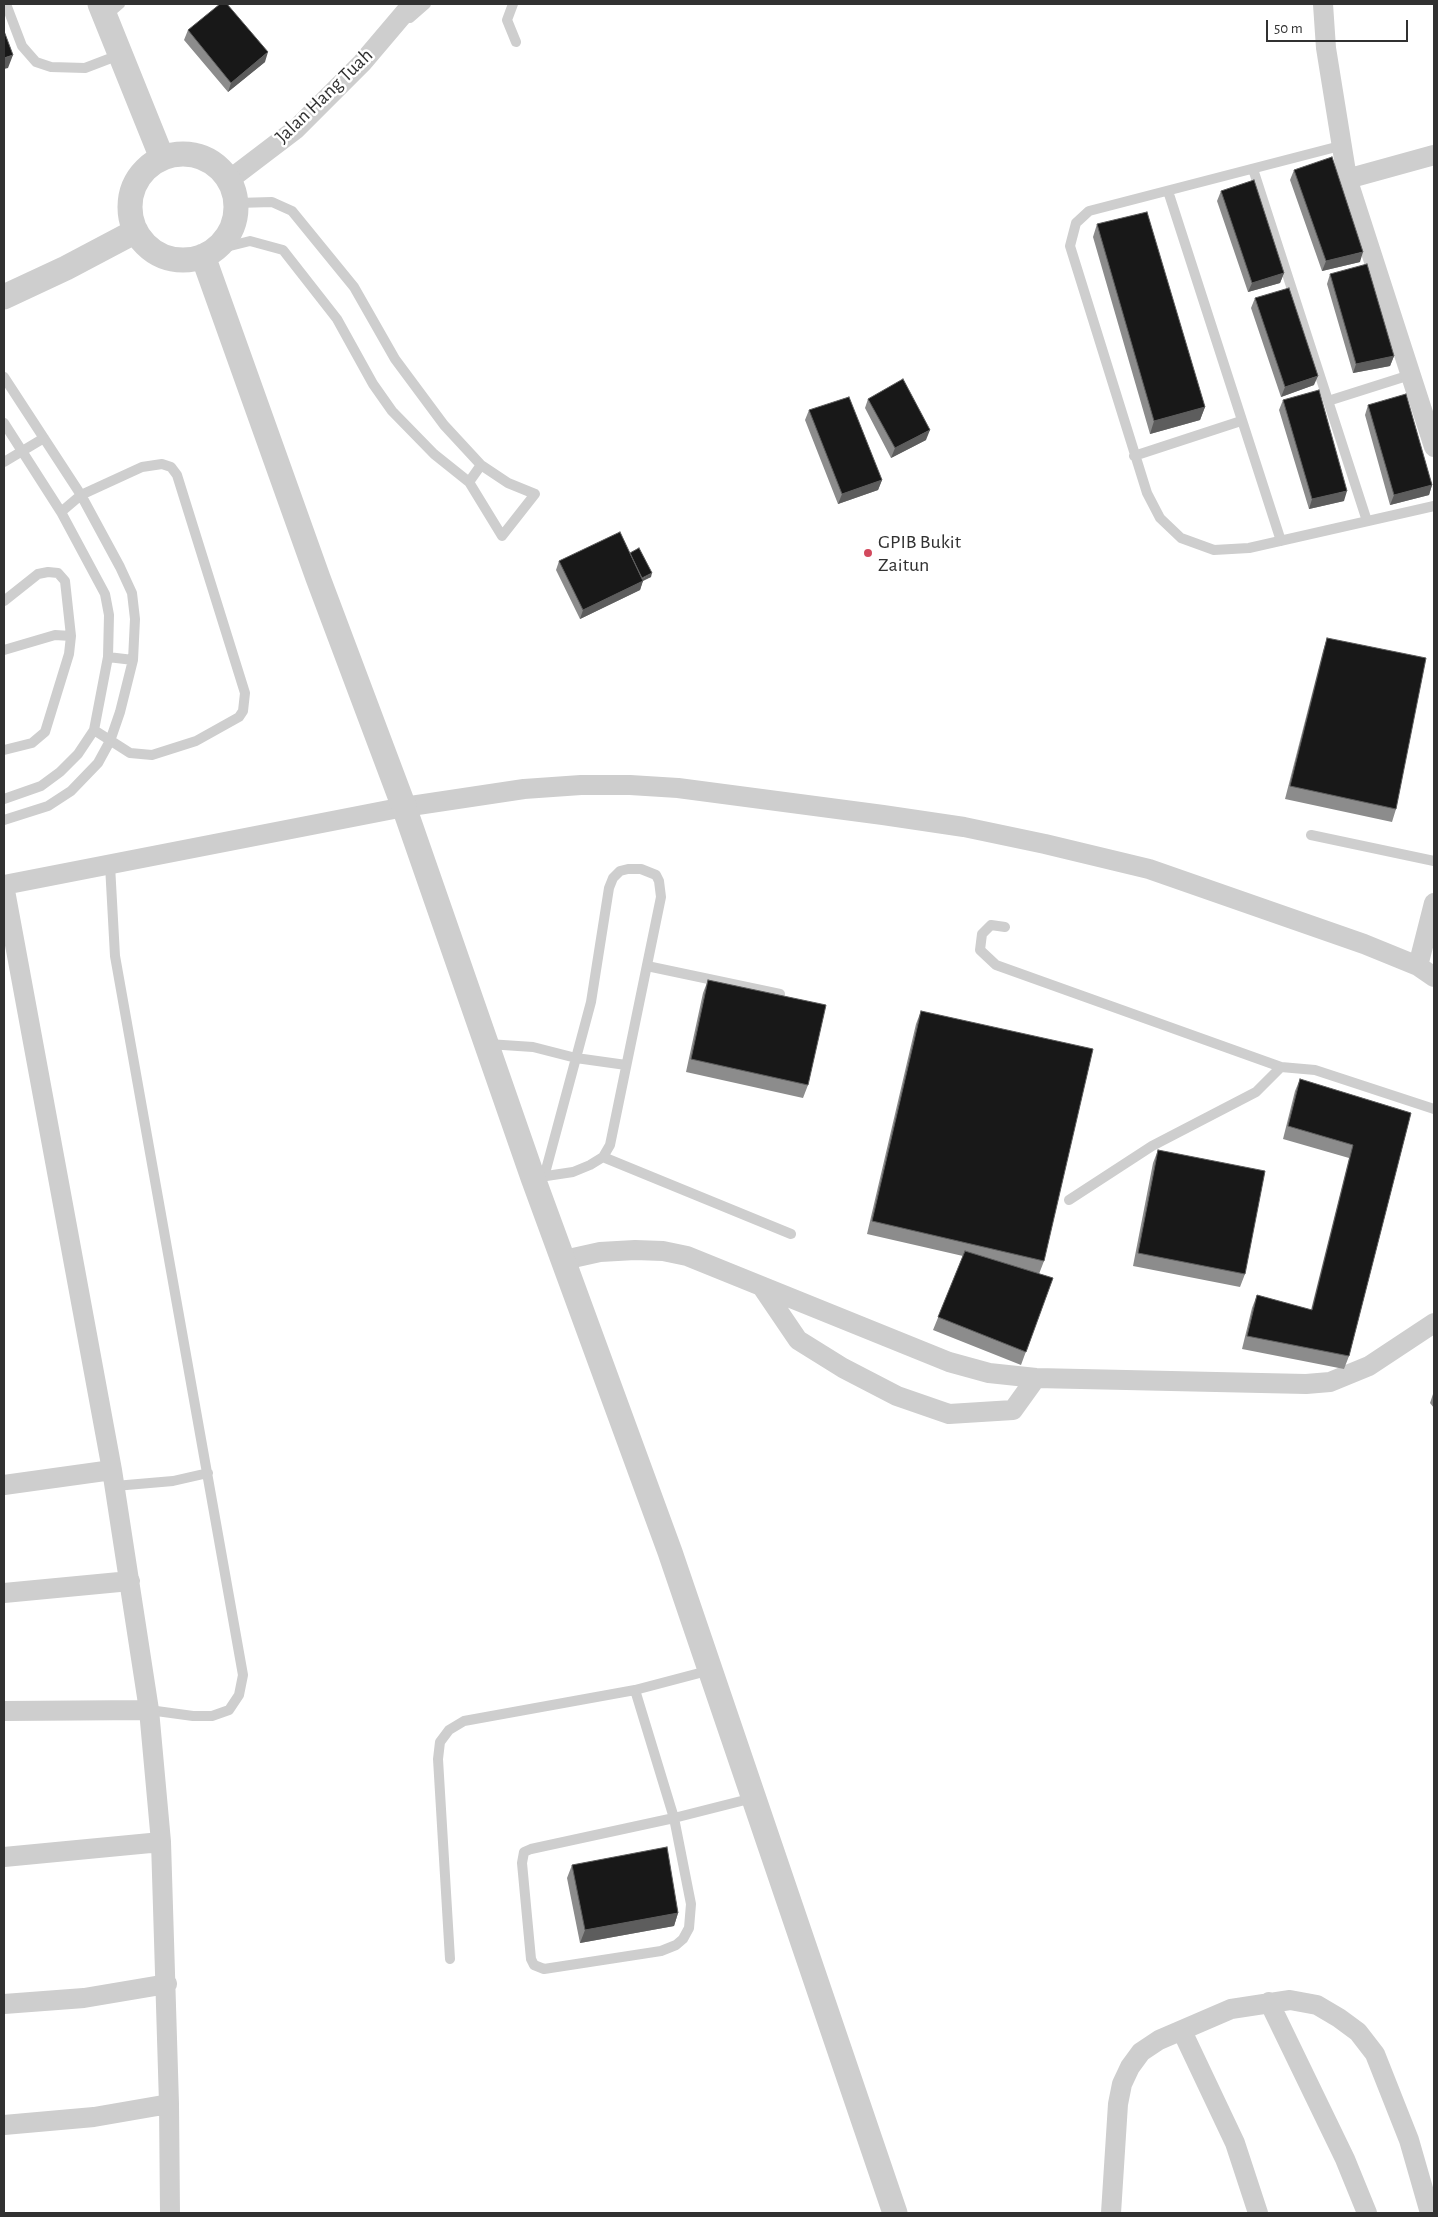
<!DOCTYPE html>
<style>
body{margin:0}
#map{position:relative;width:1438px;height:2217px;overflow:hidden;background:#fff;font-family:"Alegreya Sans",sans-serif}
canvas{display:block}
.frame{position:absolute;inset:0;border:5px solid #313131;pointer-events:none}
.scale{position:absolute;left:1266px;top:20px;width:142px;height:22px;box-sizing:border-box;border:2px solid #313131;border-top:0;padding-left:6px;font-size:15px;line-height:18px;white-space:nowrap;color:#313131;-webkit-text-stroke:4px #fff;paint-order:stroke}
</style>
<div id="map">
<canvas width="1438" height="2217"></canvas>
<div class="frame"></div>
<div class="scale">50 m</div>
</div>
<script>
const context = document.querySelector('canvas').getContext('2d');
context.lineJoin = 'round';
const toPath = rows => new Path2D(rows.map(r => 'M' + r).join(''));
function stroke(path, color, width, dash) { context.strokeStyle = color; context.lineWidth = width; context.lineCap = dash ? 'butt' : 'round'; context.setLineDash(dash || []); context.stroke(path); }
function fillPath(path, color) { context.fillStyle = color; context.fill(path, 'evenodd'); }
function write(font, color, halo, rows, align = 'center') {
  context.font = font + ' "Alegreya Sans",sans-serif'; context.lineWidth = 5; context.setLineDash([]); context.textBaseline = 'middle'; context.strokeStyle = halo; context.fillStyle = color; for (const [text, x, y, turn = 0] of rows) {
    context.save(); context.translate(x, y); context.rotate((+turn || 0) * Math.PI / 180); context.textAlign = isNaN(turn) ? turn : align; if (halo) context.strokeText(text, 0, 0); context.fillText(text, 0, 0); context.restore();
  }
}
stroke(toPath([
 [6,4,22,46,36,62,51,67,85,68,119,55],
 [513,4,507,20,516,42],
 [106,16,120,4],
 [410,18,426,4],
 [1340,146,1089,211,1076,223,1070,246,1147,493,1160,518,1181,538,1214,550,1249,548,1434,506],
 [1253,169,1367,521],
 [1168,191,1281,541],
 [214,250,250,241,283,250,337,319,373,384,392,411,434,454,469,482,502,536,535,494,508,483,481,465,444,425,395,359,354,287,292,211,272,202,237,203],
 [4,377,81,495,120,567,132,593,135,619,133,660,120,712,110,741,98,763,71,791,48,806,4,820],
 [1328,401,1410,375],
 [4,423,61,512,105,594,109,615,108,657,94,730,78,754,60,772,41,786,4,799],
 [1134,456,1241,421],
 [4,462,44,438],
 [469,482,481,465],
 [61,512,81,495,142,467,162,464,171,467,177,475,245,693,243,711,239,717,196,741,152,755,130,753,94,730],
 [4,601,38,574,48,572,58,573,65,581,71,636,69,654,45,732,32,743,4,750],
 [4,650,55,635,71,636],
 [108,657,133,660],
 [1311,835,1434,861],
 [110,865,115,956,243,1675,239,1695,229,1710,212,1716,193,1716,149,1710],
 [1005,927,991,925,982,934,980,950,996,965,1281,1067],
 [647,966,780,994],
 [488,1044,533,1047,576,1058,591,1002,609,888,613,878,620,871,628,869,641,869,656,875,659,881,661,897,610,1145,603,1157,590,1165,573,1172,533,1178],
 [603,1157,791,1234],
 [544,1177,576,1058,626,1065],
 [1069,1200,1152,1146,1256,1092,1281,1067,1315,1070,1434,1109],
 [115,1486,173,1481,208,1473],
 [635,1690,674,1818,691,1904,689,1928,683,1939,676,1945,661,1951,544,1969,534,1965,531,1959,522,1863,524,1852,531,1849,674,1818,753,1798],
 [450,1959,438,1759,440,1742,449,1730,464,1721,635,1690,711,1670]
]), '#cecece', 10);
stroke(toPath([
 [1323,4,1326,48,1347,178,1434,447],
 [1347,179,1434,155],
 [229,180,296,129,362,63,412,4],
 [4,885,404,807,524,789,581,785,630,785,678,788,883,815,964,827,1045,844,1149,869,1364,944,1418,966,1434,977],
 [4,885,112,1470,149,1710,161,1842,169,2104,170,2213],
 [1418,966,1434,903],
 [564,1260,600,1252,635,1250,663,1251,687,1256,949,1362,989,1373,1036,1378,1306,1384,1330,1382,1369,1366,1434,1323],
 [762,1287,798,1340,843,1368,897,1396,949,1414,1013,1410,1036,1378],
 [4,1485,112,1470],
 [4,1593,130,1581],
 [4,1711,149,1710],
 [4,1857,161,1842],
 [1269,2002,1345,2159,1367,2213],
 [4,2004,84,1998,167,1984],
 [1182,2031,1235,2143,1258,2213],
 [4,2125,94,2117,169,2104],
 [1111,2213,1118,2104,1122,2084,1130,2067,1141,2052,1159,2040,1231,2009,1290,2000,1317,2005,1339,2018,1358,2032,1375,2054,1409,2140,1430,2213]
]), '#cecece', 20);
stroke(toPath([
 [100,4,162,158],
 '130 207a53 53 0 1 1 106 0a53 53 0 1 1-106 0Z',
 [203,256,318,578,404,807,533,1178,670,1552,895,2213],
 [4,297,66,268,136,231]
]), '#cecece', 25);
fillPath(toPath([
 [188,30,265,62,228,92,184,40],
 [1294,170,1360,262,1322,271,1290,180],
 [1221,191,1284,273,1280,283,1248,292,1217,201],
 [1097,224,1205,407,1200,420,1150,434,1093,237],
 [1330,274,1394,356,1390,366,1353,373,1327,284],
 [1255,298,1314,385,1281,397,1251,308],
 [868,399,926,440,891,458,865,408],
 [1283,400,1344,501,1309,509,1279,410],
 [1368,405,1432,485,1429,495,1390,505,1365,415],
 [809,410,882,480,878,490,838,504,805,420],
 [630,553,651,577,643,580,640,590,580,619,556,570,559,561],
 [1327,638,1396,809,1392,822,1285,799,1323,651],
 [708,980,808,1085,803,1098,686,1072,703,993],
 [921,1011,1044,1261,1039,1274,1053,1278,1021,1365,933,1330,963,1256,867,1234,916,1024],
 [1300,1079,1411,1113,1349,1356,1344,1369,1242,1349,1252,1308,1257,1295,1311,1310,1349,1158,1283,1139,1295,1091],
 [1158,1150,1245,1274,1240,1287,1133,1266,1153,1163],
 [1434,1391,1434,1408,1430,1403],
 [572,1865,678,1913,674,1926,580,1943,567,1878]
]), '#8c8c8c');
fillPath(toPath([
 [268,52,265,62,228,92,231,83],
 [13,55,8,68,4,69,4,58],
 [1363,252,1360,262,1322,271,1326,261],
 [1284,273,1280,283,1248,292,1252,283],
 [1394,356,1390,366,1353,373,1356,364],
 [1318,376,1314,385,1281,397,1285,387],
 [1205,407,1200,420,1150,434,1154,421],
 [930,430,926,440,891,458,895,448],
 [882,480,878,490,838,504,842,494],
 [1432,485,1429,495,1390,505,1394,495],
 [1347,491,1344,501,1309,509,1312,499],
 [652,573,651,577,641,582,642,579],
 [643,581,640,590,580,619,583,610],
 [678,1913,674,1926,580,1943,585,1930]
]), '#5d5d5d');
const building = toPath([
 [220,4,227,4,268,52,231,83,188,30,220,4],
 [4,31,13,55,4,58,4,31],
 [1332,157,1363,252,1326,261,1294,170,1332,157],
 [1254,180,1284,273,1252,283,1221,191,1254,180],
 [1147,212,1205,407,1154,421,1097,224,1147,212],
 [1367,264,1394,356,1356,364,1330,274,1367,264],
 [1289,288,1318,376,1285,387,1255,298,1289,288],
 [903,379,930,430,895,448,868,399,903,379],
 [1319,390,1347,491,1312,499,1283,400,1319,390],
 [1406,394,1432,485,1394,495,1368,405,1406,394],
 [849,397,882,480,842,494,809,410,849,397],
 [620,532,643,581,583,610,559,561,620,532],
 [639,548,652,573,642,578,630,553,639,548],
 [1327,638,1426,658,1396,809,1290,786,1327,638],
 [708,980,826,1005,808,1085,691,1059,708,980],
 [921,1011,1093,1049,1044,1261,872,1221,921,1011],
 [1300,1079,1411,1113,1349,1356,1247,1336,1257,1295,1312,1310,1353,1145,1288,1126,1300,1079],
 [1158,1150,1265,1171,1245,1274,1138,1253,1158,1150],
 [965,1251,1053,1278,1026,1352,938,1317,965,1251],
 [667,1847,678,1913,585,1930,572,1865,667,1847]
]);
fillPath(building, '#181818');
stroke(building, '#5d5d5d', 1);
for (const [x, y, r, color] of [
 [868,553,5,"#d2495d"]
]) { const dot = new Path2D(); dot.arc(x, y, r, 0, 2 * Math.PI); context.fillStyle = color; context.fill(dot); stroke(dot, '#fff', 2); }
write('20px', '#313131', '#fff', [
 ["Jalan Hang Tuah",324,96,-44]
]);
write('20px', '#313131', '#fff', [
 ["GPIB Bukit",878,542],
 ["Zaitun",878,565]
], 'left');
</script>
